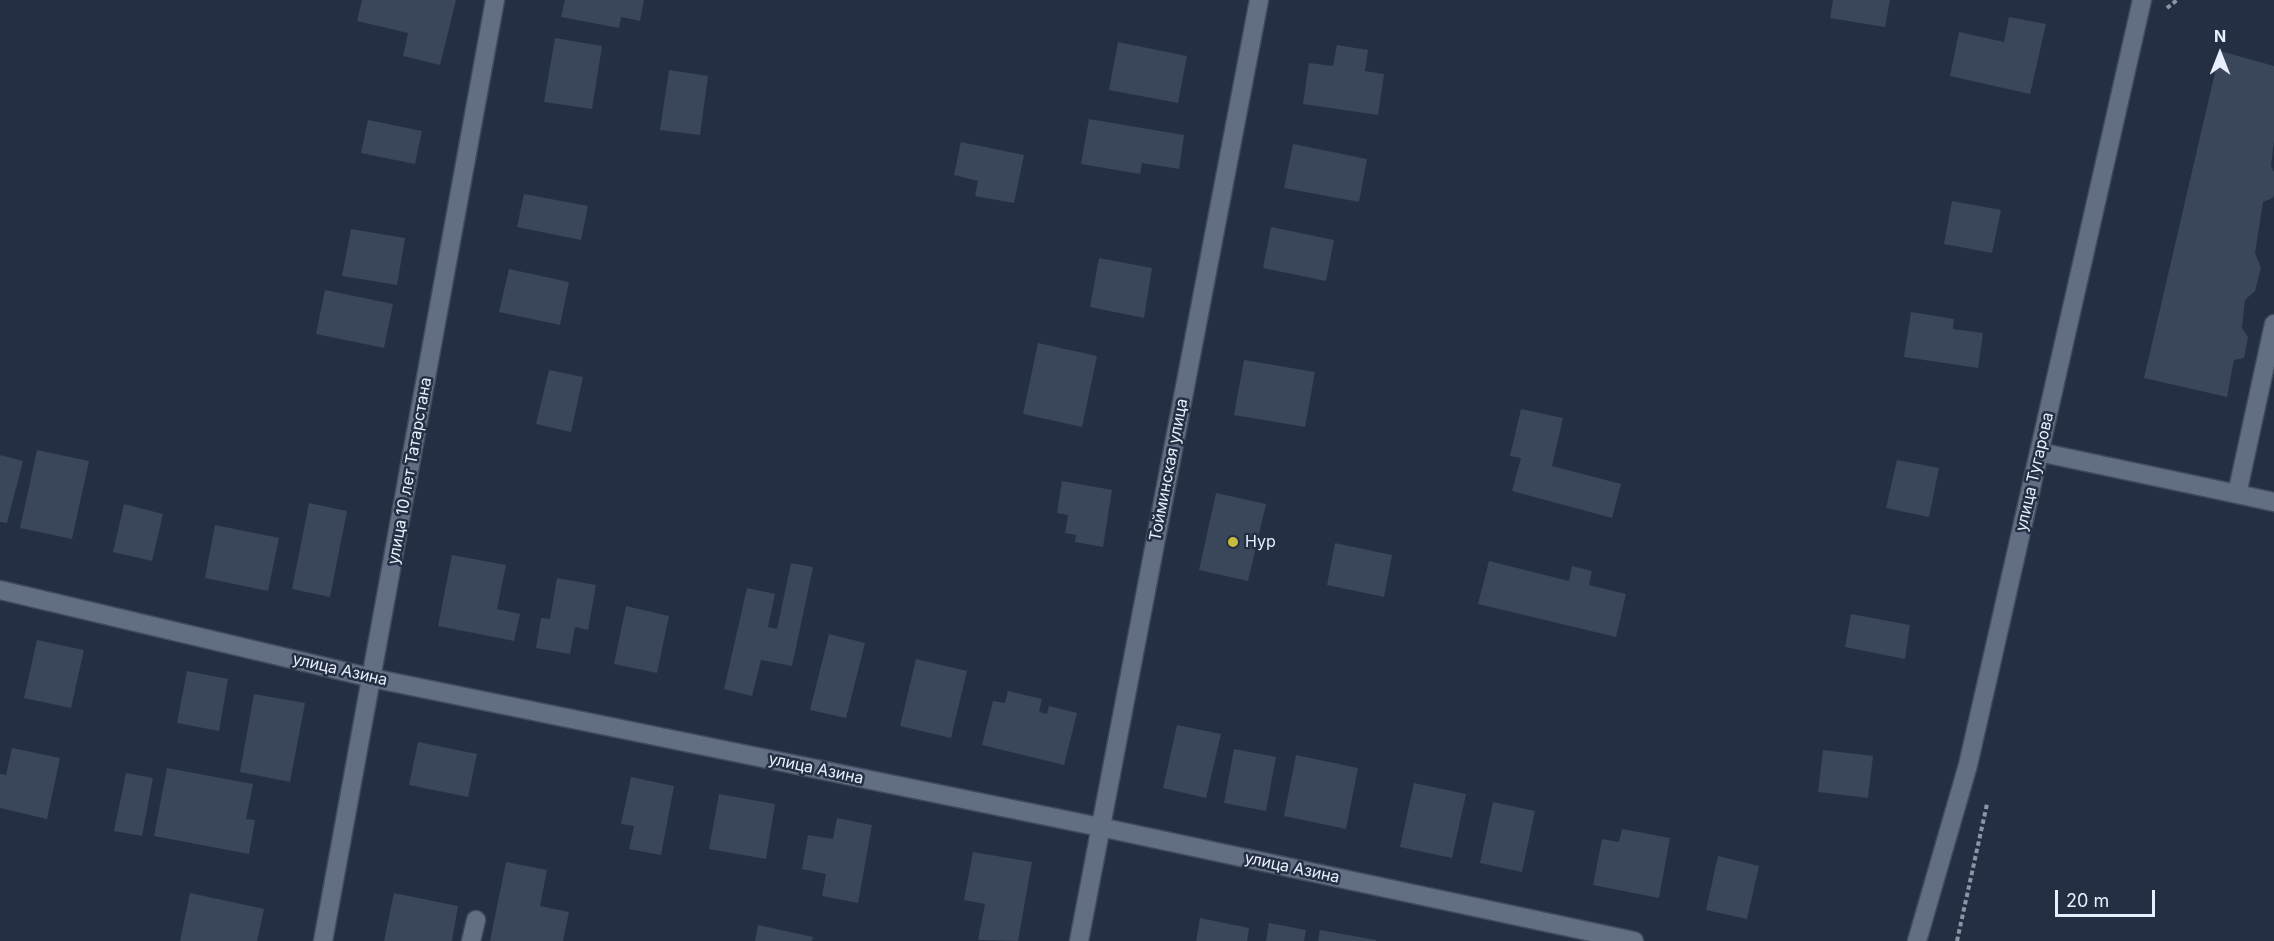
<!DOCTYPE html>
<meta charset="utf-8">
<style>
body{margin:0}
#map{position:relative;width:2274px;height:941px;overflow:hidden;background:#252f43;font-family:Inter,sans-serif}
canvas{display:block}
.north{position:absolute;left:2190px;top:24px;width:60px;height:60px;-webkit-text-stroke:4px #252f43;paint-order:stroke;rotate:0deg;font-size:16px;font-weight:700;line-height:24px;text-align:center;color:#e7effc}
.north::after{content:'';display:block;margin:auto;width:21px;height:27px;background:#e7effc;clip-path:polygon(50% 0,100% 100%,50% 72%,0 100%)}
.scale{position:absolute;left:2055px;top:890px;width:100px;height:27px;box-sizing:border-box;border:3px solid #e7effc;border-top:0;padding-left:8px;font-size:18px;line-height:21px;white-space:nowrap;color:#e7effc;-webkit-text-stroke:4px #252f43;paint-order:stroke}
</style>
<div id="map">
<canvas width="2274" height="941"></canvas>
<div class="north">N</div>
<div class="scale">20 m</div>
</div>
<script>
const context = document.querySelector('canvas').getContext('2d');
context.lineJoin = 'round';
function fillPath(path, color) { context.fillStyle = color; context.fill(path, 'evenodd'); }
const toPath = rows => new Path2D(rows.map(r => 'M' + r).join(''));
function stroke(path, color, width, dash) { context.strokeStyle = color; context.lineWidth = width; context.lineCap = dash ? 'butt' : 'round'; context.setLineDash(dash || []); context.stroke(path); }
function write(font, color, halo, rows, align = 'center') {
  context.font = font + ' Inter,sans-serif'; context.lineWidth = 5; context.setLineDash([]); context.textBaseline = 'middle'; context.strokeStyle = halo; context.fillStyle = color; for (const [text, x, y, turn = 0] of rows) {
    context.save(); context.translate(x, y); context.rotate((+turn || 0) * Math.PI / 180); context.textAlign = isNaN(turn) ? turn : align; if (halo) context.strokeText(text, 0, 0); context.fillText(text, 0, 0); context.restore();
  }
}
fillPath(toPath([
 [362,0,456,0,440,65,403,56,408,33,357,21],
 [565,0,644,0,640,21,621,17,619,28,561,17],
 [1833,0,1890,0,1885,27,1830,18],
 [2009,17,2046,24,2030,94,1950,76,1959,32,2004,42],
 [555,38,602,46,592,109,544,102],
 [1118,42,1187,56,1178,103,1109,90],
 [1337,45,1368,50,1365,71,1384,74,1378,115,1303,104,1309,63,1333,66],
 [2220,51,2274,66,2274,141,2271,166,2274,172,2274,194,2273,198,2263,202,2255,253,2261,268,2255,291,2245,300,2242,328,2248,337,2244,358,2234,360,2227,397,2144,378],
 [669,70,708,76,700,135,660,130],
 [1089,119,1184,135,1179,169,1142,163,1140,174,1081,164],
 [368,120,422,131,415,164,361,153],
 [961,142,1024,155,1014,203,975,196,978,181,954,175],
 [1293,144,1367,159,1359,202,1284,188],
 [524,194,588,206,581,240,517,227],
 [1952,201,2001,210,1992,253,1944,244],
 [1271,227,1334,240,1326,281,1263,268],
 [351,229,405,238,397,285,342,276],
 [1099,258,1152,268,1144,318,1090,307],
 [509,269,569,282,560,325,499,312],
 [325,290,393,304,384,348,316,334],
 [1911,312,1954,319,1953,329,1983,333,1978,368,1904,357],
 [1038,343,1097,356,1082,427,1023,414],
 [1244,360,1315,372,1305,427,1234,415],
 [549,370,583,377,571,432,536,424],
 [1521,409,1563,418,1552,466,1621,484,1612,518,1512,491,1521,458,1510,456],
 [37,450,89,461,72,539,20,528],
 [0,455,23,461,7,523,0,522],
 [1897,460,1939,468,1929,517,1886,508],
 [1062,481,1112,490,1103,547,1075,542,1076,535,1065,533,1068,515,1057,513],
 [1216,493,1266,504,1248,581,1199,570],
 [309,503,347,511,330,597,292,589],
 [124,504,163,514,152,561,113,552],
 [215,525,279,538,268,591,205,578],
 [1335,543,1392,555,1384,597,1327,585],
 [452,555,506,565,497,609,520,614,514,641,438,626],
 [1489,561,1569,581,1572,566,1592,571,1589,585,1626,594,1616,637,1478,604],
 [791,563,813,567,792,666,761,660,752,696,724,689,747,588,775,594,768,627,777,629],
 [557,578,596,585,588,630,575,627,570,654,536,648,541,618,550,619],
 [626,606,669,616,657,673,614,664],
 [1851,614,1910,625,1905,659,1845,647],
 [829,634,865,643,846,718,810,710],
 [37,640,84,650,71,708,24,698],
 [916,659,967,671,951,738,900,726],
 [187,671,228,679,219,731,177,723],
 [1008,691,1042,699,1039,712,1047,714,1049,706,1077,713,1064,765,982,745,993,701,1005,703],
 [254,694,305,703,290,782,240,772],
 [1177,725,1221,734,1206,798,1163,788],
 [418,742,477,754,468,797,409,785],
 [12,748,60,758,47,819,0,808,0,774,6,775],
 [1234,749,1276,757,1266,811,1224,803],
 [1823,750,1873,756,1868,798,1818,792],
 [1296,755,1358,768,1346,829,1284,816],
 [167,768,253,784,246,819,255,820,249,854,154,836],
 [126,773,153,778,142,836,114,831],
 [631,777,674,786,661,855,629,849,634,826,621,824],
 [1414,783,1466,794,1452,858,1400,847],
 [719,794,775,804,766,859,709,849],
 [1493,802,1535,811,1522,872,1480,863],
 [837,818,872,825,858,903,822,896,826,874,802,869,808,835,833,839],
 [1622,829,1670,838,1659,898,1593,885,1602,839,1619,842],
 [973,852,1032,862,1018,941,978,940,985,904,964,900],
 [1718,856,1759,866,1747,919,1706,910],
 [506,862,547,870,540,906,569,912,563,941,490,941],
 [190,893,264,909,257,941,180,941],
 [394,893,458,906,452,941,384,941],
 [1200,918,1249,928,1247,941,1196,941],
 [1269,923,1306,930,1304,941,1266,941],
 [758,925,813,937,812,941,755,941],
 [1320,930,1376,940,1376,941,1318,941]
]), '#3a465a');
const minor = toPath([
 [2274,324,2237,494,2274,502],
 [2039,452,2237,494],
 [0,590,372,678,1100,827,1634,941],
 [323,941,495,0],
 [471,941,476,920],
 [1079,941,1259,0],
 [1917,941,1968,765,2142,0]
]);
stroke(minor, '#424b5c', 21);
stroke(toPath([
 [2167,8,2177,0],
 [1957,941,1987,804]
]), '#8c95a5', 4, [4.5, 3]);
stroke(minor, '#616e84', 18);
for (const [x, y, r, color] of [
 [1233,542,6,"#c5bc3d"]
]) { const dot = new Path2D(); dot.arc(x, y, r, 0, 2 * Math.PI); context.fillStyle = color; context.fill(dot); stroke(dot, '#252f43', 2); }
write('16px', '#e7effc', '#252f43', [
 ["Тойминская улица",1169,470,-79],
 ["улица 10 лет Татарстана",410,471,-80],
 ["улица Тугарова",2035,472,-77],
 ["улица Азина",340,670,13],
 ["улица Азина",816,769,12],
 ["улица Азина",1292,868,12]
]);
write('16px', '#e7effc', '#252f43', [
 ["Нур",1245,542]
], 'left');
</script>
